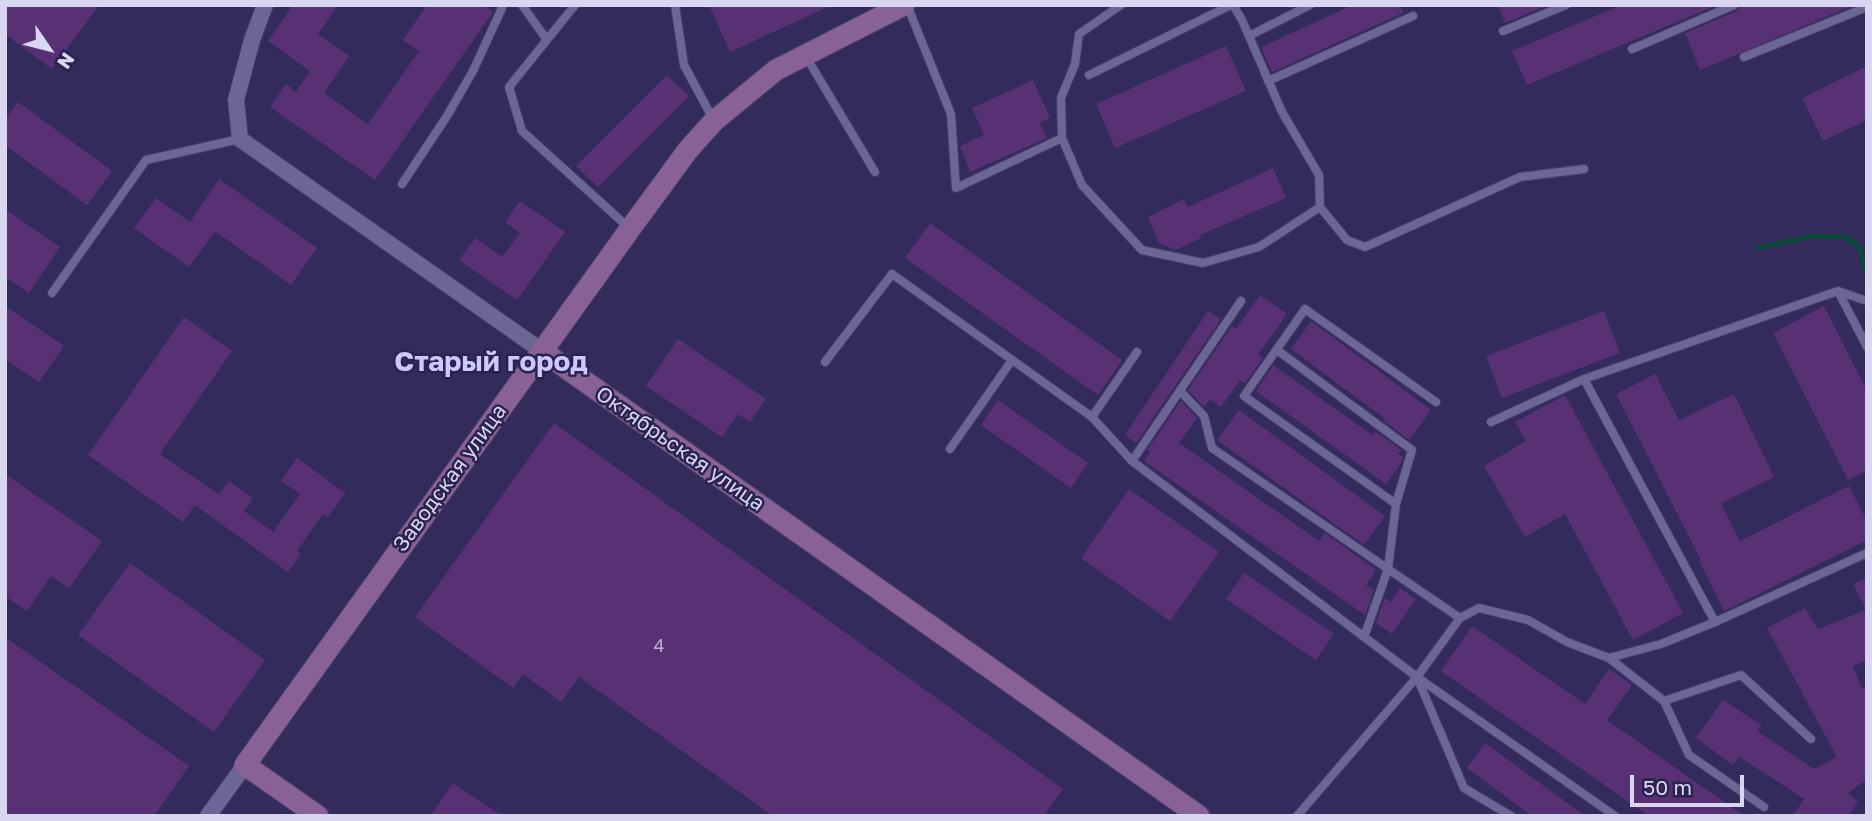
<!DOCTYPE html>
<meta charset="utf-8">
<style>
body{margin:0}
#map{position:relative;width:1872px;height:821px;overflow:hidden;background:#2b234e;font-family:"Golos Text",sans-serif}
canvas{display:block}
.frame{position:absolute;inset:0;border:7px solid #d8d6f1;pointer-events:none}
.north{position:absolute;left:14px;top:14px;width:70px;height:70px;-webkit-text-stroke:5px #2b234e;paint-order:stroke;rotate:125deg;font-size:19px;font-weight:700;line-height:28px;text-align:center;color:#d8d6f1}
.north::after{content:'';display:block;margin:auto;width:24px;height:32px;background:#d8d6f1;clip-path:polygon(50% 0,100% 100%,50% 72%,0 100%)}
.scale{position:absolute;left:1630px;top:775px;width:114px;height:32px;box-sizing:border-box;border:4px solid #d8d6f1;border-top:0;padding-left:9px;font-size:21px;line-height:24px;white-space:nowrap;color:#d8d6f1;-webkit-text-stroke:5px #2b234e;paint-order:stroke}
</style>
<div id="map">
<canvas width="1872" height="821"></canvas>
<div class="frame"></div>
<div class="north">N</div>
<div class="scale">50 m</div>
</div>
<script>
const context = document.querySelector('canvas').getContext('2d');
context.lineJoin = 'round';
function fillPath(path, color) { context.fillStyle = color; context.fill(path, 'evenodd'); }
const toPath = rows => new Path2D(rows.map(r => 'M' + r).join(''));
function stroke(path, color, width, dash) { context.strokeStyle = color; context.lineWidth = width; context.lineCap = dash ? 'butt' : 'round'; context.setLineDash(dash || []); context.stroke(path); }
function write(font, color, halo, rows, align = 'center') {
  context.font = font + ' "Golos Text",sans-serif'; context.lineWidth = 5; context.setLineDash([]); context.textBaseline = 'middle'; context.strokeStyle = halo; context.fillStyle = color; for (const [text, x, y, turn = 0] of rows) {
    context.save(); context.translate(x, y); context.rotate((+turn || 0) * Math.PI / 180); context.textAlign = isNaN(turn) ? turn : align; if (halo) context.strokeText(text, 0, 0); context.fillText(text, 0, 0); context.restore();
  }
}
fillPath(toPath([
 [5,5,1867,5,1867,816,5,816]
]), '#342b5d');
stroke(toPath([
 [1758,248,1813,236,1845,237,1860,248,1867,276]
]), '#0a4a38', 4.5);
fillPath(toPath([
 [5,5,99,5,52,69,5,34],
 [293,5,338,5,318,34,349,56,324,93,368,124,419,51,403,40,427,5,484,5,493,12,375,180,270,107,286,84,296,92,310,71,268,41],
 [709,5,832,5,730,52],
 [1353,5,1400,5,1403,13,1272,72,1261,47],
 [1498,5,1548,5,1505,23],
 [1622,5,1717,5,1527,85,1512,51],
 [1740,5,1854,5,1700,70,1685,33,1737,11],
 [1226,46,1246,91,1115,148,1096,104],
 [1867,66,1867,120,1823,141,1802,98],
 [667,75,689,96,598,187,576,166],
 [1033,80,1050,118,1040,123,1047,138,970,172,960,146,984,135,972,108],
 [18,102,112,171,87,205,5,145,5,119],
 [1273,168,1286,198,1200,235,1201,238,1176,250,1159,243,1148,217,1184,199,1188,207],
 [219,179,317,248,291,285,215,231,189,267,134,228,156,198,190,222],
 [520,201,565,232,517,300,459,260,475,238,502,257,520,233,505,222],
 [5,209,60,247,29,293,5,277],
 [930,223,1122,360,1098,395,905,258],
 [1260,295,1287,314,1258,355,1263,358,1245,383,1240,380,1221,407,1210,399,1204,407,1188,390,1232,326,1236,329],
 [5,306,64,346,39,382,5,359],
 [1824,306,1867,391,1867,470,1848,480,1773,333],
 [1208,311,1221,319,1136,443,1125,435],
 [1604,311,1620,353,1502,398,1486,356],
 [184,317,232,351,160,454,219,494,229,481,253,498,244,511,273,532,300,494,281,481,297,458,345,493,328,517,323,514,297,551,301,554,288,572,195,505,183,522,88,455],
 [1311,321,1431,410,1409,440,1383,420,1384,418,1291,349],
 [678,339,766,399,750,422,738,414,722,437,646,386],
 [1273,365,1372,435,1375,431,1401,450,1398,454,1403,457,1401,463,1386,484,1256,391],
 [1655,374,1679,420,1734,394,1774,477,1721,503,1740,541,1849,486,1867,521,1867,540,1724,611,1699,561,1701,560,1616,394],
 [1565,395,1683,613,1633,640,1565,514,1525,537,1484,466,1526,441,1515,422],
 [998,400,1088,463,1071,488,981,425],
 [1181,401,1197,418,1179,443,1319,541,1325,533,1376,570,1366,585,1374,590,1365,615,1144,461,1150,452,1147,450],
 [1239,410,1385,516,1364,545,1217,440],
 [554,423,1063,789,1044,816,773,816,579,677,561,702,523,674,513,688,415,617],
 [5,474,102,541,69,588,51,576,27,611,5,596],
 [1129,489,1219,552,1170,621,1081,558],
 [130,563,265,660,214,732,78,635],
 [1244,573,1334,634,1316,660,1226,599],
 [1867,578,1867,660,1853,666,1862,688,1867,686,1867,779,1848,793,1858,802,1848,816,1793,816,1804,799,1740,757,1733,765,1696,738,1723,700,1761,725,1757,731,1814,769,1837,757,1767,628,1805,608,1818,629,1866,610,1853,584],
 [1400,588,1416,599,1392,634,1376,623,1385,598,1391,602],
 [1472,626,1585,704,1609,669,1632,685,1607,720,1744,816,1649,816,1441,671],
 [5,637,189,766,154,816,5,816],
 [1485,743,1585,816,1532,816,1467,768],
 [453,783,502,816,430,816]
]), '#583174');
const lane = toPath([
 [522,5,547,40],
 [575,5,509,87,522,131,628,227],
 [675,5,684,65,713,119],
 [907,5,951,114,956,188,1062,138,1061,98,1075,64,1079,34,1121,5],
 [1233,5,1242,20,1282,112,1319,175,1320,207,1347,240,1365,247,1520,177,1584,169],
 [1503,31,1566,5],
 [1249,36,1310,5],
 [1632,49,1734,5],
 [805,55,875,172],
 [1744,57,1867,7],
 [1089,75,1231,5],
 [1268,81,1413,16],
 [1062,138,1082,185,1142,250,1203,263,1259,247,1320,207],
 [402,184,447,116,473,71,502,8,501,5],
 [1838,291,1867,301],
 [52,293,146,160,240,139],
 [1277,350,1412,450,1396,504],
 [1137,352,1092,417,1132,461,1417,677],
 [825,362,892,274,1092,417],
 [1584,379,1838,291,1867,347],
 [1180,391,1204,416,1212,448,1388,569,1364,637],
 [1436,402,1305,309,1244,396,1396,504,1388,569,1460,618],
 [1491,422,1584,379,1715,622,1661,644,1609,658],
 [950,449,1012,360],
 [1132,461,1241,301],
 [1715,622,1867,553],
 [1664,701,1689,755,1764,807],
 [1297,816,1417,677,1460,618,1479,608,1528,620,1567,642,1609,658,1664,701,1741,675,1811,739],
 [1511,816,1464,788,1417,677,1615,816]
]);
const street = toPath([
 [265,5,252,40,236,100,240,139,542,351],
 [208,816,245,765]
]);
const secondary = toPath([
 [542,351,1199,816],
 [318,816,245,765,630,229,688,150,714,121,776,70,904,5]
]);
stroke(lane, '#473f64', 10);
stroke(street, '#473f64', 18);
stroke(secondary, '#473f64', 23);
stroke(lane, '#6b6696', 8);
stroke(street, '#6b6696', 16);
stroke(secondary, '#886296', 21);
write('18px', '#b8add2', null, [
 ["4",659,646]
]);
write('21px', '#d8d6f1', '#2b234e', [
 ["Октябрьская улица",680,449,35],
 ["Заводская улица",450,478,-54]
]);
write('bold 28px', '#cdc8fe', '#2b234e', [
 ["Старый город",491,362]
]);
</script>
